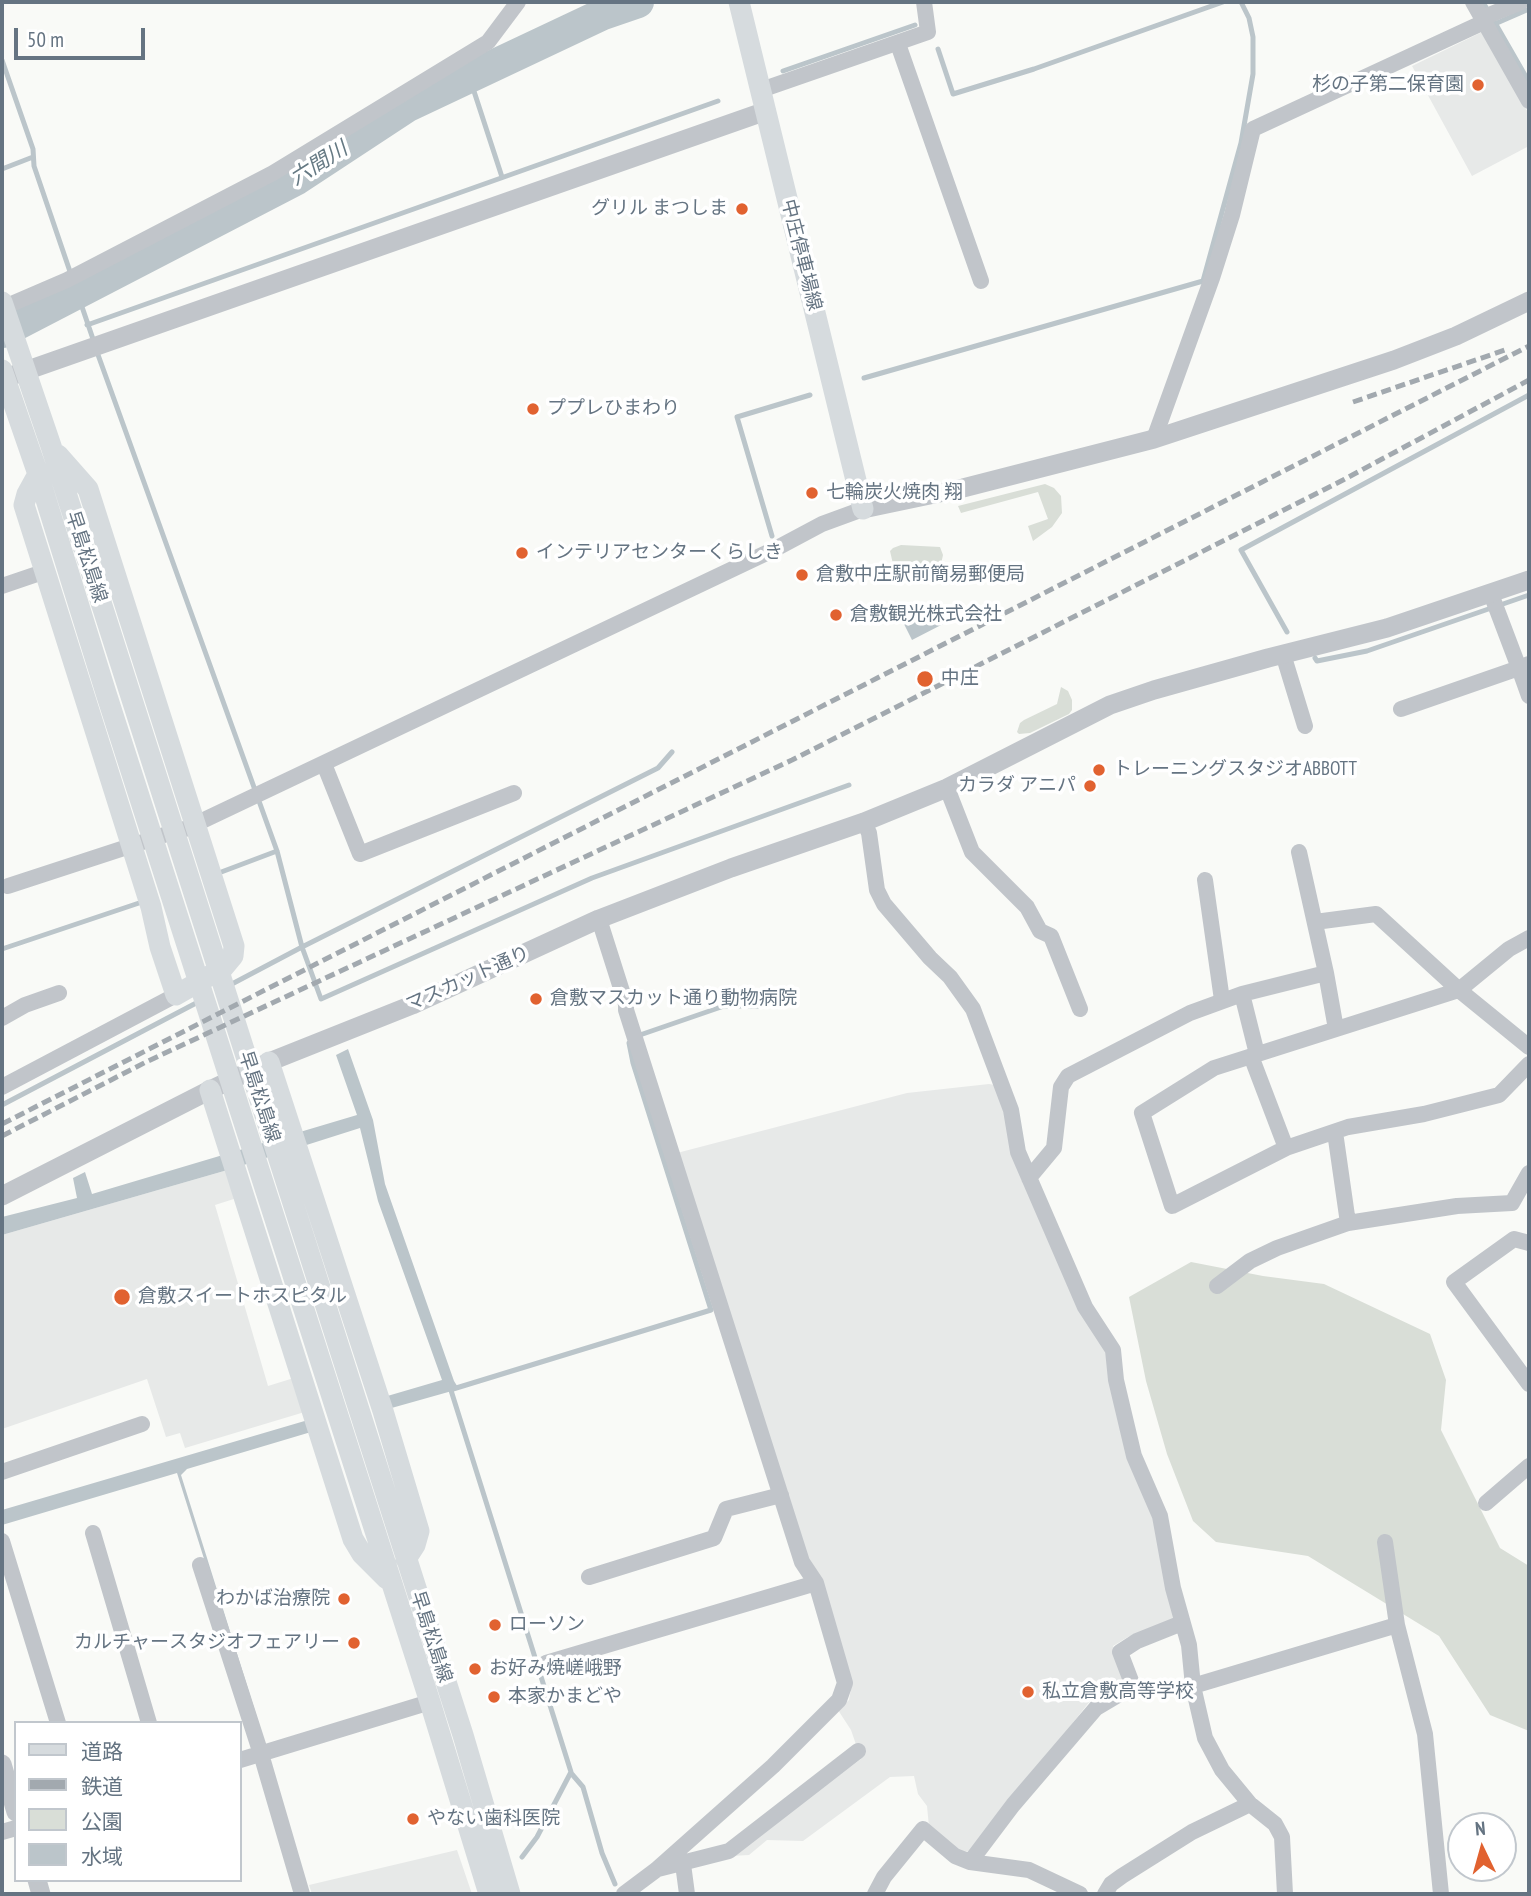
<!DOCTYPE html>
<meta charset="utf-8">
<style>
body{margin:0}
#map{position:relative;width:1531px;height:1896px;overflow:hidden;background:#f9faf7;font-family:"PT Sans Narrow","Noto Sans JP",sans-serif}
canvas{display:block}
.frame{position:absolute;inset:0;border:4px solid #657482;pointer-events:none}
.legend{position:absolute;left:14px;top:1721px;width:228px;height:161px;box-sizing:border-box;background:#fff;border:2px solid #c1c7cd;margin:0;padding:9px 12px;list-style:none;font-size:21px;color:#657482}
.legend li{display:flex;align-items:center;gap:14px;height:35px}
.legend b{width:35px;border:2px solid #c1c7cd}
.north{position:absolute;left:1447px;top:1812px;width:70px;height:70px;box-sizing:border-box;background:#fff;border:2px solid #c1c7cd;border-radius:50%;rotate:355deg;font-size:19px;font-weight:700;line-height:28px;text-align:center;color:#657482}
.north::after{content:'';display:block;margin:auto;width:24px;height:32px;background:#e16230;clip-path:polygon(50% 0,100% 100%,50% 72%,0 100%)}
.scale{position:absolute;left:14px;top:28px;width:131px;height:32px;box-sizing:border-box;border:4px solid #657482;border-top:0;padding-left:9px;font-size:21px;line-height:24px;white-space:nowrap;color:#657482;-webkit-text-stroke:5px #fff;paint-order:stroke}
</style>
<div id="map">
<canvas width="1531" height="1896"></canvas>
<div class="frame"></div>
<ul class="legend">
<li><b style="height:9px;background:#d6dbde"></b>道路</li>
<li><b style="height:9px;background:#a2a9af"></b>鉄道</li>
<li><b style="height:19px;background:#d9ded7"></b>公園</li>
<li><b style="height:19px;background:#bbc5ca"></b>水域</li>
</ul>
<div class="north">N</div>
<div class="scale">50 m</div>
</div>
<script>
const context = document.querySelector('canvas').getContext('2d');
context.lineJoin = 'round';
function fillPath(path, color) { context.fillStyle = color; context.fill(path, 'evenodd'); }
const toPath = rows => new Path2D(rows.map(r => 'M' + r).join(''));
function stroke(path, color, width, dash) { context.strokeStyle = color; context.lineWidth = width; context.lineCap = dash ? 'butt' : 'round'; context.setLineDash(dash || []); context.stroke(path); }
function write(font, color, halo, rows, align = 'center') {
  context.font = font + ' "PT Sans Narrow","Noto Sans JP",sans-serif'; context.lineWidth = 7; context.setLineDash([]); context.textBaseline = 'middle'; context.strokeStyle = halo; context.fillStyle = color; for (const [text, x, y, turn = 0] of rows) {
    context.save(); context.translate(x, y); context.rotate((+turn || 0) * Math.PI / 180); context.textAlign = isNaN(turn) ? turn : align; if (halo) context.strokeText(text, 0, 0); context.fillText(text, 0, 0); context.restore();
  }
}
fillPath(toPath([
 [1482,32,1529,114,1529,146,1472,176,1412,66],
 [989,1084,995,1085,1111,1351,1155,1507,1176,1617,1168,1623,1128,1637,1113,1646,1126,1684,1090,1701,973,1851,956,1853,929,1827,927,1806,918,1794,914,1776,890,1777,803,1841,767,1840,749,1855,731,1856,861,1759,851,1730,838,1710,849,1700,852,1682,811,1570,677,1153,907,1093],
 [231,1169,240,1197,215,1205,268,1386,297,1377,308,1411,185,1448,180,1433,166,1437,147,1379,2,1429,2,1235],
 [457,1850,472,1894,312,1894,309,1885]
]), '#e7e9e8');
fillPath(toPath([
 [1045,484,1054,488,1061,496,1062,513,1052,527,1033,541,1028,526,1048,519,1038,492,961,513,958,506],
 [901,545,940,547,943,555,941,564,936,568,928,568,893,564,890,551,893,548],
 [1061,687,1068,691,1072,700,1072,710,1069,714,1030,733,1019,734,1017,732,1020,723,1024,720,1057,704],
 [1191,1262,1263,1276,1324,1284,1430,1334,1446,1380,1441,1430,1500,1548,1529,1566,1529,1731,1490,1715,1439,1636,1308,1556,1216,1542,1193,1521,1167,1454,1146,1381,1129,1297]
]), '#d9ded7');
fillPath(toPath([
 [937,607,945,623,912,640,904,624],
 [348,1049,373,1120,385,1184,454,1381,459,1389,388,1409,384,1397,442,1380,378,1201,360,1128,231,1169,2,1235,2,1217,77,1198,73,1178,85,1172,92,1194,357,1115,336,1055],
 [308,1420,311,1432,187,1469,181,1475,265,1743,262,1743,177,1473,2,1525,2,1510]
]), '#bbc5ca');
stroke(toPath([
 [1483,2,1489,13],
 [1494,21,1529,82],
 [1490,26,1529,9],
 [938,49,953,94,1034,69,1223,2],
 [2,60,33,149,34,166,94,342],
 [783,71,915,25],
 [469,76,502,177],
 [2,169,33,157],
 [87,325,718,101],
 [97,352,277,851,302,947,230,985],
 [864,378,1203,281,1241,143,1253,74,1253,37,1249,18,1241,2],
 [772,536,737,417,810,395],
 [1287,632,1241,550,1529,395],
 [1315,658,1317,661,1367,651,1529,595],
 [672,752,658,768,302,947,321,999,592,878,849,785],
 [216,874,277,851],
 [2,949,145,901],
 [637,1036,724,1006,766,1006],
 [2,1105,200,1001],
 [449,1384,571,1772,537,1837,522,1857],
 [453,1389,711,1310,633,1063,629,1043],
 [571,1773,583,1787,602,1853,615,1884]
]), '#bbc5ca', 5);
stroke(toPath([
 [2,332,297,179,408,106,603,14,638,2]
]), '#bbc5ca', 32);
stroke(toPath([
 [1473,2,1529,101],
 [1482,18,1521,2],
 [898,44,981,281],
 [761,90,928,32,924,2],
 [2,308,67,280,273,173,488,42,518,2],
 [1154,439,1212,278,1232,215,1253,129,1484,22],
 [2,586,46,571],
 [1283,654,1305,726],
 [1529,664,1519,668,1529,696],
 [1401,709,1519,668,1491,594],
 [324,764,360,854,514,793],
 [947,788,972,852,1027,907,1040,931,1051,936,1080,1009],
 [864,822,869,833,877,890,884,904,930,958,950,977,973,1009,1011,1110,1018,1152,1085,1307,1113,1350,1116,1380,1134,1456,1160,1516,1173,1588,1189,1645,1193,1686,1205,1738,1222,1770,1250,1804,1275,1824,1282,1837,1285,1894],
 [185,829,777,548,822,524,863,509],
 [1299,852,1326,973,1336,1029],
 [1205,880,1222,1000],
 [8,886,164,835],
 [599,919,626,1004,626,1010,802,1562,816,1583,845,1683,839,1700,773,1766,656,1870,624,1894],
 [1315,922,1376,914,1459,990,1529,1047],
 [1529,938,1509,949,1459,990,1214,1068,1142,1113,1172,1206,1286,1148,1348,1127,1424,1114,1499,1095,1529,1064],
 [1242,994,1257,1054],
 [2,1018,25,1005,59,993],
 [1251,1056,1286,1148],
 [2,1087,176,995],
 [1335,1132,1348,1223],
 [1029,1178,1054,1148,1061,1087,1068,1076,1190,1013,1242,994,1326,973],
 [1529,1243,1514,1239,1454,1282,1529,1384],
 [1217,1286,1250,1261,1277,1248,1348,1223,1457,1206,1512,1203,1529,1173],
 [2,1472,142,1424],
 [1486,1503,1529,1466],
 [93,1533,149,1723],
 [2,1541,58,1723],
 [1385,1542,1397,1625,1425,1734,1441,1894],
 [200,1565,261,1754,302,1894],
 [589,1577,714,1538,726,1509,781,1495],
 [546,1663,816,1583],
 [1193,1686,1397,1625],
 [240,1760,430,1702],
 [2,1832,16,1828],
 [683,1864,687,1894],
 [658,1869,729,1851,858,1751],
 [875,1894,884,1877,923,1829,955,1856,970,1862],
 [1080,1894,1029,1870,970,1862,1013,1805,1096,1708,1133,1686,1120,1652,1137,1641,1182,1623],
 [1105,1894,1111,1884,1122,1876,1192,1832,1250,1804]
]), '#c1c5ca', 16);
stroke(toPath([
 [11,376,766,111],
 [863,509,963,488,1154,439,1394,360,1456,336,1529,301],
 [2,1196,210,1090,269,1062,412,1005,599,919,731,868,864,822,947,788,1110,705,1154,690,1268,658,1387,628,1529,580],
 [2,1764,16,1812],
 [37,1880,41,1894]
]), '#c1c5ca', 19);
stroke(toPath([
 [739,2,863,509],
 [2,302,51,446,463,1735,510,1894],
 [2,370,38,474,106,693,430,1702,489,1894],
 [38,474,27,494,24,505,151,907,160,947,176,995,223,968,233,956,234,946,88,489,58,455],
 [269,1062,383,1411,419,1531,415,1545,406,1559],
 [210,1090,353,1539,362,1554,387,1579]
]), '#d6dbde', 21);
stroke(toPath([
 [1353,402,1505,350],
 [2,1124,1529,346],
 [2,1136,146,1062,792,760,1343,480,1529,380]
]), '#a2a9af', 5, [10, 5]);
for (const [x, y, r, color] of [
 [1478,85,7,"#e16230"],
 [742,209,7,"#e16230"],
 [533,409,7,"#e16230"],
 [812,493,7,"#e16230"],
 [522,553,7,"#e16230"],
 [802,575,7,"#e16230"],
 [836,615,7,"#e16230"],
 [925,679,9,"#e16230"],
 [1099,770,7,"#e16230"],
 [1090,786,7,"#e16230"],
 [536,999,7,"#e16230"],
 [122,1297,9,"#e16230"],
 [344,1599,7,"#e16230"],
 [495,1625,7,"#e16230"],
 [354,1643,7,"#e16230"],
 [475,1669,7,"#e16230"],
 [1028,1692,7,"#e16230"],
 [494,1697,7,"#e16230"],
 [413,1819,7,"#e16230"]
]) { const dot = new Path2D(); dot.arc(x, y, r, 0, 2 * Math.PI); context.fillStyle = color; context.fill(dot); stroke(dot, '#fff', 2.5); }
write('19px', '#657482', '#fff', [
 ["杉の子第二保育園",1464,85,"right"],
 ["グリル まつしま",728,209,"right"],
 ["ププレひまわり",547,409],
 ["七輪炭火焼肉 翔",826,493],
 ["インテリアセンターくらしき",536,553],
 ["倉敷中庄駅前簡易郵便局",816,575],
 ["倉敷観光株式会社",850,615],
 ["中庄",941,679],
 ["トレーニングスタジオABBOTT",1113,770],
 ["カラダ アニパ",1076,786,"right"],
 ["倉敷マスカット通り動物病院",550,999],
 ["倉敷スイートホスピタル",138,1297],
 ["わかば治療院",330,1599,"right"],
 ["ローソン",509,1625],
 ["カルチャースタジオフェアリー",340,1643,"right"],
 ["お好み焼嵯峨野",489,1669],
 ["私立倉敷高等学校",1042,1692],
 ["本家かまどや",508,1697],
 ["やない歯科医院",427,1819]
], 'left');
write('19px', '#657482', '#fff', [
 ["中庄停車場線",801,255,76],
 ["早島松島線",86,557,72],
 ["マスカット通り",468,979,-24],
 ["早島松島線",259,1097,72],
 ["早島松島線",431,1637,72]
]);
write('italic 21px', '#657983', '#fff', [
 ["六間川",319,164,-32]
]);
</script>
